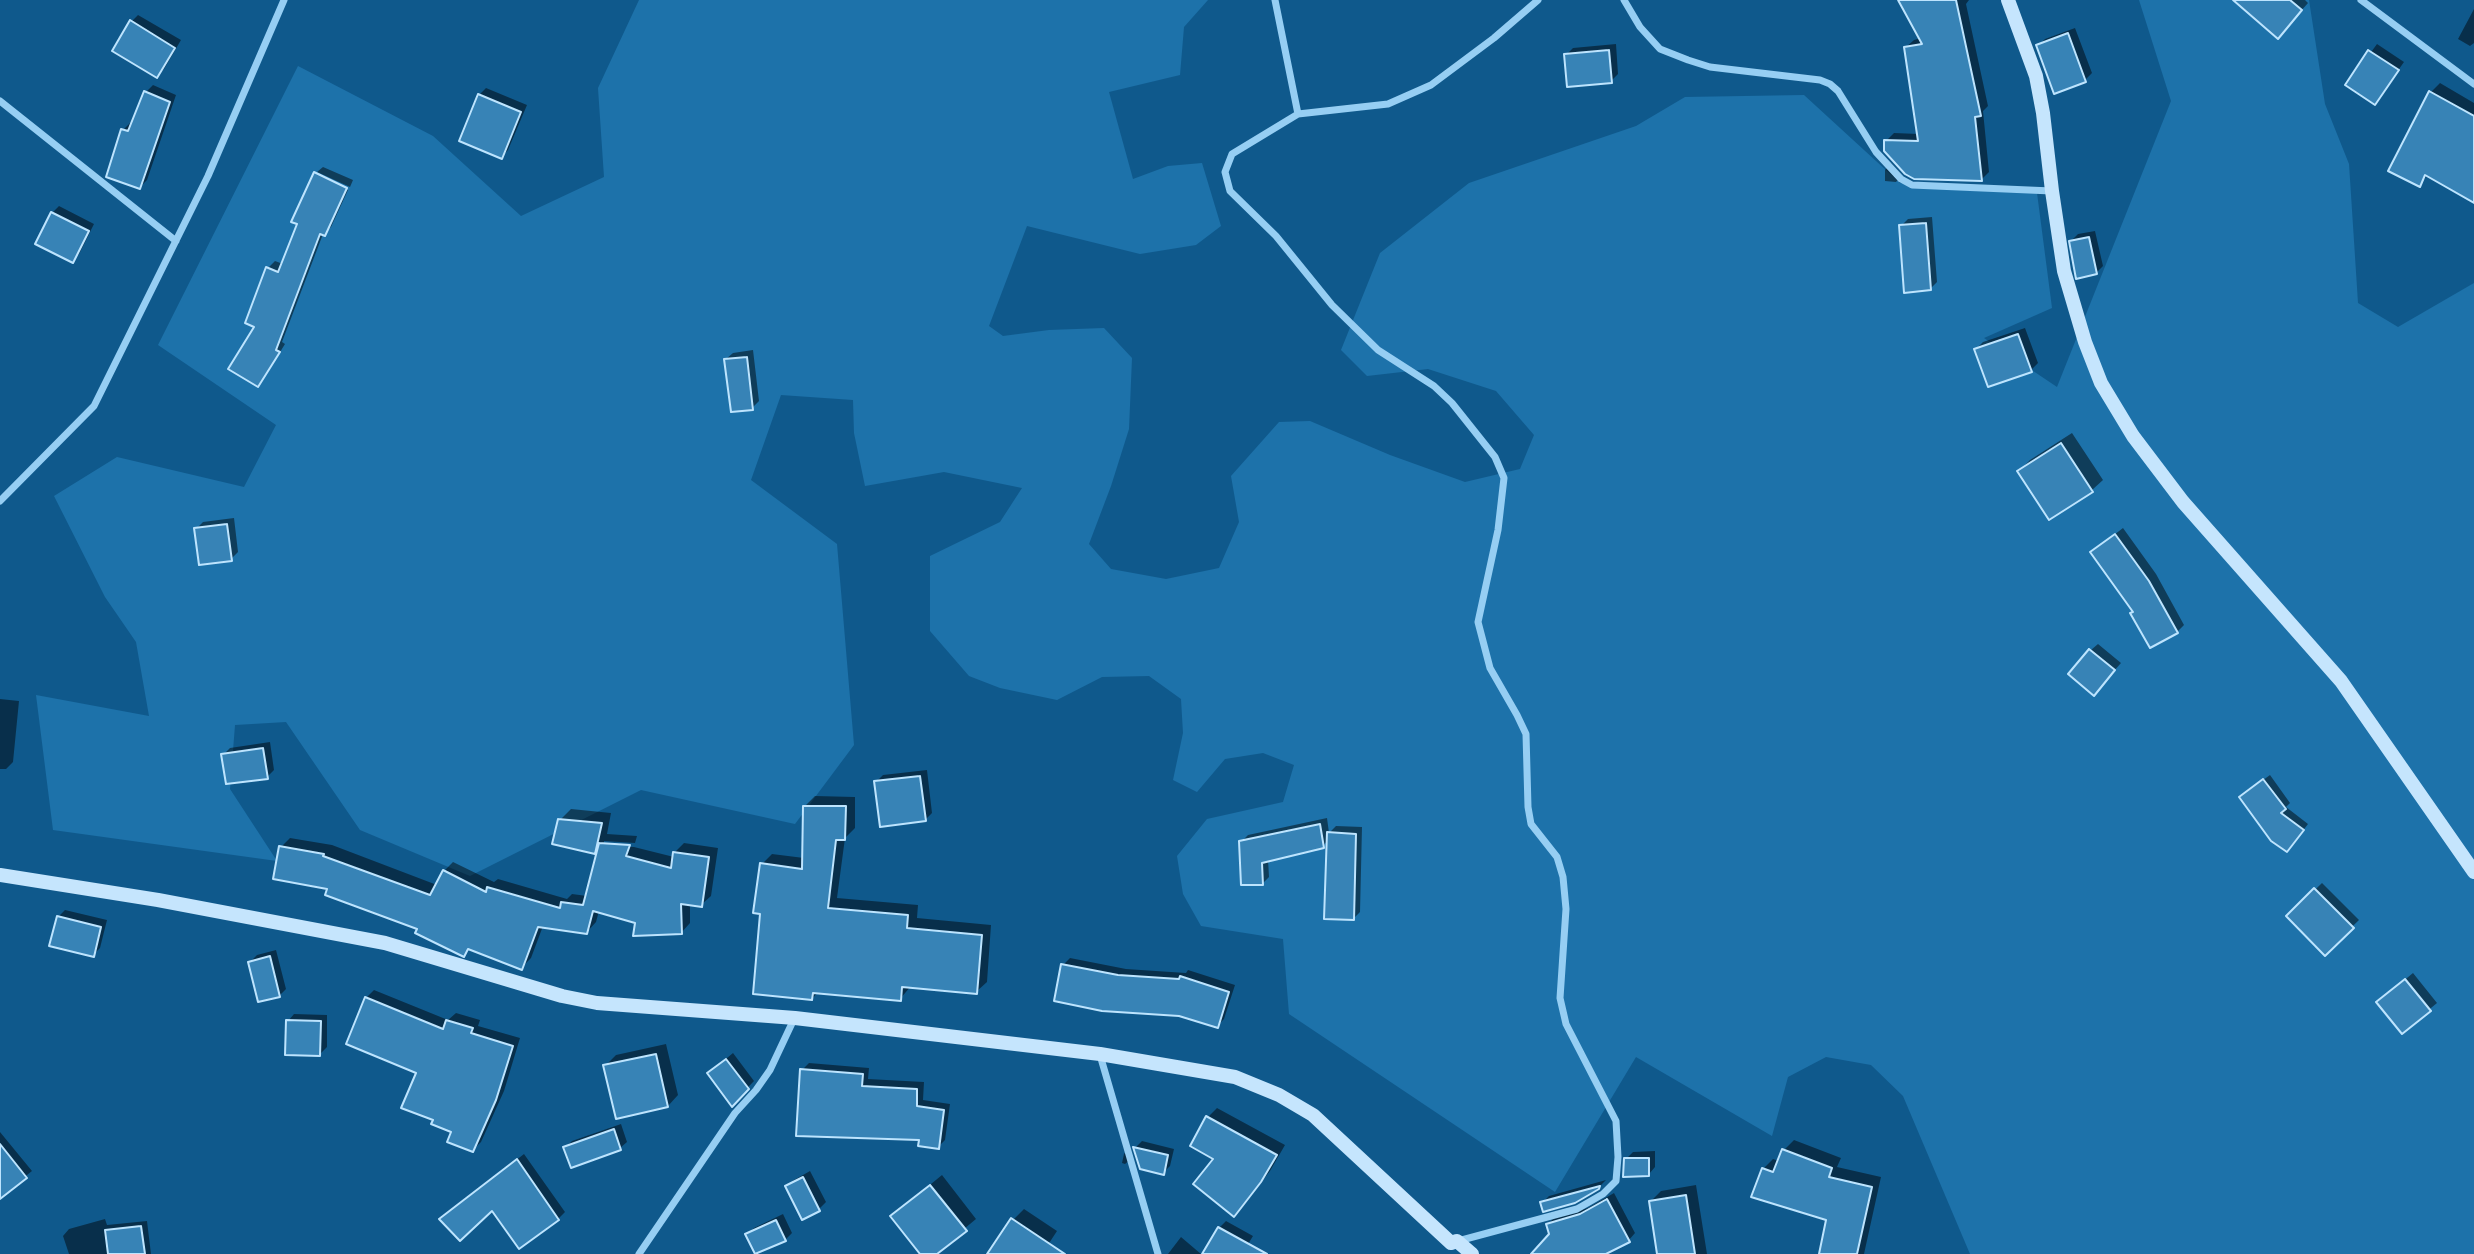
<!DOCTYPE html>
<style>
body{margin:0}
canvas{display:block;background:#0f598c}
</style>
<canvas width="2474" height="1254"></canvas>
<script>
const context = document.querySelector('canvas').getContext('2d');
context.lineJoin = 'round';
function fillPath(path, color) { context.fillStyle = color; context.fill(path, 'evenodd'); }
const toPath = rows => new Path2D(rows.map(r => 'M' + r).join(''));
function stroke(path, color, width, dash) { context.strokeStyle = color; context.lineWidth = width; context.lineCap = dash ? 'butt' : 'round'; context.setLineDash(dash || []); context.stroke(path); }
fillPath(toPath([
 [639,0,1208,0,1184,27,1180,75,1109,92,1133,179,1168,166,1202,163,1221,226,1196,245,1140,254,1027,226,989,326,1003,336,1049,330,1104,328,1132,358,1129,429,1111,486,1089,544,1111,569,1166,579,1219,568,1239,522,1231,476,1279,422,1310,421,1390,455,1465,482,1520,469,1534,435,1496,391,1428,369,1367,376,1341,350,1380,253,1469,183,1636,126,1685,97,1804,95,1900,183,2037,193,2052,308,1984,338,2057,387,2171,101,2139,0,2309,0,2325,104,2349,164,2358,303,2398,327,2474,283,2474,1254,1970,1254,1903,1096,1871,1065,1826,1057,1788,1077,1772,1136,1636,1057,1555,1192,1289,1014,1283,939,1201,926,1183,894,1177,856,1207,819,1283,802,1294,765,1263,753,1225,759,1197,792,1173,780,1183,733,1181,699,1149,676,1102,677,1057,700,1000,688,969,676,930,631,930,556,1000,522,1022,488,944,472,865,486,854,433,853,400,781,395,751,480,837,544,854,745,795,824,641,790,470,876,360,830,286,722,235,725,230,789,277,861,53,830,36,695,149,716,136,642,105,597,54,496,117,457,244,487,276,425,158,345,298,66,433,136,521,216,604,177,598,88]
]), '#1d72aa');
fillPath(toPath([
 [1900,0,1969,0,1966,4,1988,106,1983,111,1989,172,1981,180,1886,141,1894,133,1919,134,1905,48,1914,40,1921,38],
 [2251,0,2305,0,2308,3,2284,30],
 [2474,9,2474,43,2470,46,2458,39],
 [138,15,181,40,164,69,157,75,131,22],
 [2075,28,2092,73,2085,80,2038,46,2045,39],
 [1616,44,1618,74,1611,81,1566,55,1573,48],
 [2377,44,2404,62,2375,103,2347,85],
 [2440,83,2474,103,2474,201,2428,175,2419,184,2431,92],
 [153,85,176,95,147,180,140,187,123,130,130,123,133,124,146,92],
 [486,88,527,105,508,150,501,157,479,95],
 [1891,163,1902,175,1896,182,1885,181,1885,170],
 [323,167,353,180,350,187,317,172],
 [316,175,348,190,331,227,323,234,282,342,285,344,264,378,257,385,256,326,268,268,275,261,283,264],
 [59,206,94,224,79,254,72,261,52,213],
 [1932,217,1937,282,1930,289,1901,226,1908,219],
 [2095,231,2103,266,2096,273,2071,241,2078,234],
 [2025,328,2038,363,2031,370,1976,349,1983,342],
 [753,350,759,401,752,408,726,359,733,353],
 [2072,433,2103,480,2092,490,2019,471,2030,460],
 [234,518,238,552,231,559,196,529,203,522],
 [2123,528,2156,574,2184,625,2177,632,2134,611,2092,552],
 [2098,644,2121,663,2100,687,2091,650],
 [0,699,19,701,13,762,6,769,0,769],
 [270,742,274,770,267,777,223,755,230,748],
 [927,770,932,813,925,820,876,782,883,775],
 [2270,775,2290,803,2286,807,2308,824,2292,845,2247,792],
 [815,796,855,797,855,828,845,838,837,898,918,905,917,918,991,925,987,982,976,992,911,986,900,999,818,992,812,999,762,912,762,864,772,854,804,858,805,806],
 [571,809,611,813,607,834,637,836,635,843,604,841,604,845,634,847,674,857,675,852,684,843,718,848,711,896,701,905,690,903,690,923,681,933,599,911,596,922,587,932,543,926,531,958,522,967,470,948,463,955,420,928,330,887,281,847,290,838,332,845,437,885,444,871,453,862,494,882,498,879,567,899,572,894,587,896,599,847,595,852,560,820],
 [1327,818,1329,833,1336,826,1362,827,1360,912,1353,919,1328,840,1323,846,1268,859,1269,877,1262,884,1241,842,1248,835],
 [2322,883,2359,920,2325,953,2288,916],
 [65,910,107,920,100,948,93,955,58,917],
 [276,950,286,989,279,996,250,962,257,955],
 [1070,958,1126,969,1186,973,1188,970,1235,985,1224,1019,1217,1026,1063,965],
 [2413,973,2437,1003,2402,1032,2378,1002],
 [374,990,448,1020,456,1013,480,1020,478,1026,520,1038,504,1091,481,1142,473,1150,453,1131,435,1119,418,1072,366,998],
 [294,1014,327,1015,327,1047,320,1054,288,1021],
 [666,1044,678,1095,668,1106,605,1066,616,1055],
 [733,1053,754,1081,732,1104,709,1073],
 [809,1063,869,1068,868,1079,924,1082,923,1100,950,1104,945,1140,938,1147,921,1138,802,1070],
 [1217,1108,1285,1145,1270,1171,1243,1206,1216,1159,1192,1146,1208,1117],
 [621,1124,627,1142,620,1148,565,1148,572,1141],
 [0,1132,32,1171,7,1191,0,1182],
 [1794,1140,1841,1158,1837,1167,1881,1177,1864,1254,1821,1254,1829,1219,1763,1169,1773,1159,1779,1161,1784,1150],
 [1142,1141,1174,1149,1170,1166,1163,1173,1135,1148],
 [1129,1148,1132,1158,1125,1164,1122,1163,1124,1154],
 [1655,1151,1655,1167,1649,1174,1626,1159,1633,1152],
 [524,1154,565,1212,558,1219,493,1208,448,1213],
 [810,1171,826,1202,819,1209,787,1187,794,1180],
 [942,1175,976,1219,934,1254,922,1254,892,1216],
 [1606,1180,1598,1188,1542,1203,1549,1196],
 [1696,1185,1707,1254,1659,1254,1651,1201,1661,1191],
 [1614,1193,1635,1233,1629,1240,1606,1252,1609,1254,1537,1254,1551,1234,1548,1224,1555,1217,1588,1208],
 [1024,1209,1057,1231,1042,1254,990,1254,1013,1220],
 [783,1214,792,1233,785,1240,757,1253,747,1235,754,1228],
 [105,1219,107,1225,147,1221,151,1254,69,1254,63,1236,69,1229],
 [1226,1221,1253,1236,1242,1254,1204,1254,1219,1228],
 [1181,1237,1201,1254,1168,1254]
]), '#0007');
const building = toPath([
 [1898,0,1956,0,1981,116,1975,117,1982,181,1914,179,1905,174,1884,151,1884,140,1918,141,1904,47,1922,44,1898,0],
 [2233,0,2290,0,2302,10,2278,39,2233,0],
 [130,20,175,48,157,78,112,51,130,20],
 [2068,33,2086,82,2054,94,2036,45,2068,33],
 [1609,50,1612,83,1567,87,1564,54,1609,50],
 [2368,50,2399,70,2375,105,2345,85,2368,50],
 [144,91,170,102,140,189,106,177,121,129,128,131,144,91],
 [2429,91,2474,116,2474,203,2425,175,2420,187,2388,171,2429,91],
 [478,94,521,112,502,159,459,141,478,94],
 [314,172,347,188,325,236,320,234,276,350,280,352,258,387,228,369,254,327,245,323,266,267,278,272,297,224,291,222,314,172],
 [51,212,89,231,73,263,35,244,51,212],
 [1926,223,1931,290,1904,293,1899,225,1926,223],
 [2089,237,2097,274,2076,279,2069,241,2089,237],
 [2018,334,2032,372,1988,387,1974,349,2018,334],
 [747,357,753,410,731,412,724,359,747,357],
 [2061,443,2093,492,2049,520,2017,471,2061,443],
 [227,524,232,561,199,565,194,528,227,524],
 [2115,534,2149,581,2178,633,2150,648,2130,613,2133,612,2090,552,2115,534],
 [2089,649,2115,670,2094,696,2068,674,2089,649],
 [263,748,268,779,226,784,221,754,263,748],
 [920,776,926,821,880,827,874,781,920,776],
 [2263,779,2286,809,2281,813,2304,830,2287,852,2271,841,2239,797,2263,779],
 [803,806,846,806,845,840,836,840,828,908,908,915,907,928,982,935,977,994,902,987,901,1001,813,993,812,1000,753,994,760,914,753,913,760,863,802,869,803,806],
 [558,819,602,823,595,854,552,844,558,819],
 [1320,824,1324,848,1262,863,1263,885,1241,885,1239,841,1320,824],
 [1327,832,1356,834,1354,920,1324,919,1327,832],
 [599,843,630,845,626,856,671,868,673,852,709,857,702,907,681,904,682,934,633,936,635,923,593,911,587,934,538,927,522,970,468,949,464,957,462,956,415,933,417,929,325,895,327,889,273,879,279,846,324,854,323,856,430,895,443,870,486,892,487,887,560,908,561,902,583,905,599,843],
 [2314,888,2354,928,2325,956,2286,916,2314,888],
 [57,916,101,927,94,957,49,946,57,916],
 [270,956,280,997,258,1002,248,962,270,956],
 [1061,964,1118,975,1179,979,1180,976,1229,992,1218,1028,1179,1016,1102,1011,1054,1001,1061,964],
 [2405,979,2431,1011,2402,1034,2376,1002,2405,979],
 [365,997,443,1029,446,1020,473,1028,471,1033,513,1046,496,1100,473,1152,447,1142,451,1132,431,1124,433,1120,401,1108,416,1073,346,1044,365,997],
 [286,1020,321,1021,320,1056,285,1055,286,1020],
 [656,1054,668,1107,616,1119,603,1065,656,1054],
 [726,1059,749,1089,732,1107,707,1073,726,1059],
 [800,1069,863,1074,862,1086,917,1089,917,1106,944,1110,939,1149,918,1146,919,1140,796,1136,800,1069],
 [1206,1116,1277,1155,1261,1182,1234,1217,1193,1184,1213,1159,1190,1146,1206,1116],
 [614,1129,621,1150,571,1168,563,1147,614,1129],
 [0,1144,27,1178,0,1199,0,1144],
 [1133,1147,1168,1155,1164,1175,1140,1169,1133,1147],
 [1782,1149,1832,1168,1829,1177,1872,1187,1857,1254,1819,1254,1826,1220,1751,1197,1762,1168,1773,1172,1782,1149],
 [1624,1158,1649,1158,1649,1176,1623,1177,1624,1158],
 [517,1159,559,1220,519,1249,492,1211,460,1241,439,1219,517,1159],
 [803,1177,820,1211,802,1220,785,1186,803,1177],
 [930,1185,967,1231,937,1254,920,1254,890,1216,930,1185],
 [1600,1186,1599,1189,1575,1203,1543,1212,1540,1202,1600,1186],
 [1686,1195,1695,1254,1657,1254,1649,1201,1686,1195],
 [1607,1199,1630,1242,1606,1254,1531,1254,1549,1234,1546,1224,1580,1214,1607,1199],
 [1011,1218,1065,1254,987,1254,1011,1218],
 [776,1220,786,1241,755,1254,745,1234,776,1220],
 [141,1226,145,1254,108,1254,105,1230,141,1226],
 [1218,1227,1267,1254,1202,1254,1218,1227]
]);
fillPath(building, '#3783b6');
stroke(building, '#bde4fe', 2);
stroke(toPath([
 [1275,0,1298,114],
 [1624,0,1640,27,1660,49,1688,60,1710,67,1820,80,1830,84,1838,91,1876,152,1901,179,1912,185,2052,191],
 [2361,0,2474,84],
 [0,101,176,241],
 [0,501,94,406,208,176,284,0],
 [1100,1055,1158,1254],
 [1458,1241,1577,1209,1603,1194,1616,1181,1618,1157,1616,1121,1566,1024,1560,998,1566,909,1563,877,1557,857,1531,824,1528,807,1526,734,1517,715,1490,668,1478,622,1498,530,1504,478,1495,457,1452,403,1434,386,1378,350,1332,305,1276,236,1230,191,1225,172,1232,154,1298,114,1388,104,1431,85,1494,38,1538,0],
 [639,1254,735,1113,756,1090,770,1070,794,1019]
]), '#96cef3', 7);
stroke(toPath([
 [2008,0,2036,76,2043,113,2052,191,2064,271,2085,342,2101,383,2133,436,2183,502,2341,681,2474,872],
 [0,875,158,900,385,943,562,996,597,1003,795,1018,1100,1054,1235,1077,1279,1095,1313,1115,1451,1243,1457,1241,1472,1254]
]), '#c5e5fd', 14);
</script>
